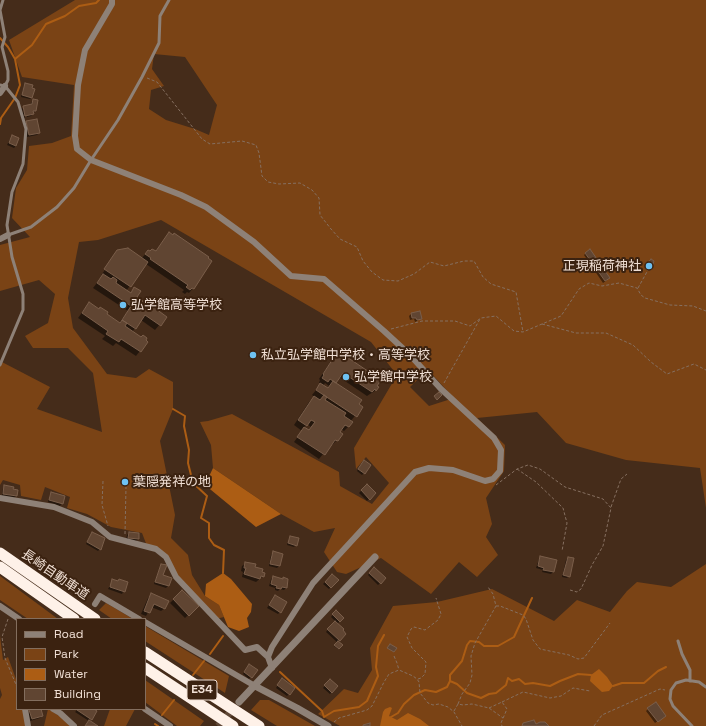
<!DOCTYPE html>
<meta charset="utf-8">
<style>
body{margin:0}
#map{position:relative;width:706px;height:726px;overflow:hidden;background:#452c1a;font-family:"Space Grotesk",sans-serif}
canvas{display:block}
.legend{position:absolute;left:16px;top:618px;width:130px;height:92px;box-sizing:border-box;background:#3b2210;border:1px solid #836e5e;margin:0;padding:5px 7px;list-style:none;font-size:12px;color:#f0dfd4}
.legend li{display:flex;align-items:center;gap:8px;height:20px}
.legend b{width:20px;border:1px solid #836e5e}
</style>
<div id="map">
<canvas width="706" height="726"></canvas>
<ul class="legend">
<li><b style="height:5px;background:#8e8177"></b>Road</li>
<li><b style="height:11px;background:#7a4315"></b>Park</li>
<li><b style="height:11px;background:#ac5d14"></b>Water</li>
<li><b style="height:11px;background:#604532"></b>Building</li>
</ul>
</div>
<script>
const context = document.querySelector('canvas').getContext('2d');
context.lineJoin = 'round';
function fillPath(path, color) { context.fillStyle = color; context.fill(path, 'evenodd'); }
const toPath = rows => new Path2D(rows.map(r => 'M' + r).join(''));
function stroke(path, color, width, dash) { context.strokeStyle = color; context.lineWidth = width; context.lineCap = dash ? 'butt' : 'round'; context.setLineDash(dash || []); context.stroke(path); }
function write(font, color, halo, rows, align = 'center') {
  context.font = font + ' "Space Grotesk","Noto Sans JP",sans-serif'; context.lineWidth = 4; context.setLineDash([]); context.textBaseline = 'middle'; context.strokeStyle = halo; context.fillStyle = color; for (const [text, x, y, turn = 0] of rows) {
    context.save(); context.translate(x, y); context.rotate((+turn || 0) * Math.PI / 180); context.textAlign = isNaN(turn) ? turn : align; if (halo) context.strokeText(text, 0, 0); context.fillText(text, 0, 0); context.restore();
  }
}
fillPath(toPath([
 [75,0,706,0,706,508,700,468,626,460,566,443,537,412,477,418,505,445,504,471,486,498,492,524,486,537,498,555,477,577,459,562,431,594,381,558,346,574,337,572,324,552,335,528,314,532,281,514,213,468,211,445,200,422,208,421,232,414,339,472,340,486,372,504,389,483,366,457,356,469,354,448,397,375,371,342,161,220,98,240,79,242,68,298,73,328,107,374,136,378,149,369,173,382,173,409,160,441,175,515,171,538,188,555,192,575,205,596,219,605,224,617,216,619,176,577,166,556,147,546,142,533,111,527,87,514,67,508,70,497,45,487,41,500,21,496,20,485,3,480,0,485,0,361,50,387,37,409,102,432,93,373,68,348,33,348,25,336,48,323,55,294,39,280,0,291,0,245,30,237,12,218,16,188,27,170,29,146,52,143,71,136,74,85,22,77,9,40],
 [154,54,185,57,217,105,209,135,195,129,166,120,149,109,151,90,164,86,152,69],
 [428,370,454,398,429,406,410,387],
 [706,564,706,726,340,726,318,714,344,689,358,693,372,670,370,648,393,606,437,602,492,589,554,621,577,600,610,612,627,591,637,582,671,587],
 [0,576,58,619,28,619,0,600],
 [106,603,133,619,112,619,99,610],
 [145,626,229,676,225,693,145,641],
 [0,636,3,660,8,657,17,682,17,709,26,709,29,726,0,726,0,699,2,695,0,688],
 [145,680,204,721,200,726,177,726,145,702],
 [260,700,269,700,315,726,277,726,251,710],
 [48,709,61,717,71,726,44,726],
 [110,709,135,709,126,726,104,726]
]), '#7a4315');
fillPath(toPath([
 [213,468,281,514,256,527,205,485],
 [223,573,231,579,252,604,251,612,247,618,249,627,239,631,228,627,219,605,205,596,206,584],
 [599,669,607,677,613,686,609,691,602,692,590,681,591,675],
 [390,707,392,708,389,716,397,720,408,713,420,719,429,726,380,726,383,712,385,709]
]), '#ac5d14');
fillPath(toPath([
 [26,84,31,88,32,97,30,99,21,97,24,86],
 [33,100,35,111,31,116,27,117,24,107,30,105],
 [23,108,25,118,24,118,22,109],
 [27,122,39,133,37,135,27,137,25,124],
 [12,136,16,146,14,148,7,145],
 [169,233,193,288,189,293,187,292,185,294,182,292,184,290,146,264,126,291,130,293,135,288,136,297,166,317,155,330,141,320,132,332,147,342,136,356,116,343,113,346,102,339,105,336,78,318,89,303,119,323,128,311,93,288,103,275,101,274,102,274,116,254,142,258,148,251,155,252],
 [586,253,607,280,603,283,584,255],
 [411,314,420,319,415,322,414,319,410,320,409,316],
 [338,353,375,386,376,390,367,396,339,377,335,383,362,407,350,422,348,427,344,431,341,429,337,440,332,445,331,444,319,459,294,442,302,431,294,425,309,402,315,397,312,395,321,384,319,383,320,380,319,379,334,357],
 [325,383,329,386,327,388,323,386],
 [307,424,311,427,308,431,304,428],
 [362,463,364,473,362,475,357,471],
 [367,485,375,493,367,501,359,493],
 [5,486,12,490,16,496,14,498,2,496,3,488],
 [52,493,62,503,60,506,48,502,50,495],
 [92,533,100,549,98,551,86,544],
 [129,533,138,534,138,539,136,541,126,540,127,535],
 [291,537,296,545,294,547,287,545,289,539],
 [273,553,279,566,277,568,269,566,271,555],
 [541,557,553,572,551,574,542,572,543,570,536,568,539,559],
 [568,558,569,576,567,578,562,577,566,560],
 [246,563,254,568,263,576,256,582,242,577,243,572,241,571,242,566],
 [162,565,162,576,168,586,166,588,154,584,160,567],
 [374,568,385,578,378,585,368,575],
 [332,575,337,580,329,589,323,584],
 [273,577,282,580,284,578,287,579,286,588,284,590,280,589,278,591,275,590,275,588,269,586,271,579],
 [119,580,127,583,122,594,108,589,113,581,117,582],
 [182,591,197,606,185,618,170,603],
 [152,595,165,608,161,611,151,607,146,616,141,614,148,598],
 [275,596,280,612,278,614,267,608],
 [336,611,343,618,337,624,345,634,338,641,342,645,338,649,334,646,338,643,326,632,335,621,331,617],
 [247,667,251,677,249,679,243,674],
 [330,680,337,686,330,694,323,688],
 [280,682,289,694,287,696,276,688],
 [78,709,92,709,96,712,89,721,96,726,85,726,89,721,75,712],
 [648,709,663,717,655,723,646,711],
 [30,711,42,716,40,718,30,721,28,713]
]), '#0007');
stroke(toPath([
 [0,38,8,47,15,59,20,85,15,98,1,118,0,124],
 [15,59,32,45,46,24,65,16,79,6,96,3,99,0],
 [173,409,185,416,184,426,189,450,188,463,193,483,207,496,201,518,209,523,209,538,214,545,224,550,223,573],
 [210,654,223,636],
 [280,672,322,711,324,717,334,711,359,707,367,701,378,676,376,667,378,646,384,635],
 [193,675,204,661],
 [450,681,457,684,467,693,481,698,489,694,496,693,506,685,508,678,512,681,519,679,525,684,533,683,550,686,560,681,578,674,591,675],
 [613,686,622,683,644,683,658,671,666,667],
 [162,715,174,700],
 [391,717,398,713,404,704,414,695,425,690,436,692,447,687,450,681,450,675,462,661,467,645,470,641,479,642,484,646,498,646,514,637,532,598],
 [155,724,158,726]
]), '#ac5d14', 2);
const building = toPath([
 [25,83,33,85,32,88,35,89,32,98,22,95,25,83],
 [33,99,38,100,36,111,33,111,34,114,25,116,23,106,32,104,33,99],
 [37,119,40,133,29,135,26,121,37,119],
 [12,135,19,138,16,146,9,143,12,135],
 [169,232,173,235,174,233,209,257,208,258,212,261,194,289,192,288,190,290,186,287,188,285,150,259,151,258,145,254,148,250,150,251,152,249,156,251,169,232],
 [128,248,148,262,131,287,104,269,117,250,128,248],
 [590,249,610,278,605,281,585,253,590,249],
 [651,259,654,261,651,270,645,266,651,259],
 [103,274,111,279,113,277,117,280,116,283,131,293,134,287,141,291,137,297,150,306,152,304,157,307,156,309,167,317,161,326,145,315,136,329,122,320,131,306,97,283,103,274],
 [89,302,99,309,100,307,108,312,107,314,120,323,122,320,127,323,125,326,141,337,143,335,147,338,146,340,148,342,141,352,121,339,119,342,106,334,108,331,82,313,89,302],
 [420,311,422,319,417,320,416,318,412,318,411,313,420,311],
 [338,351,381,380,377,386,379,387,376,391,375,389,372,392,343,373,336,383,330,379,328,382,322,378,324,375,323,374,338,351],
 [333,381,362,400,359,404,363,407,357,417,316,390,320,383,328,388,333,381],
 [439,392,442,395,437,400,434,396,439,392],
 [324,395,327,397,325,400,346,413,344,416,353,422,349,427,345,425,340,432,343,434,338,441,335,440,325,455,297,437,304,427,309,430,315,422,311,420,307,426,298,420,314,396,320,400,324,395],
 [364,460,371,465,365,474,358,469,364,460],
 [367,484,376,493,370,500,361,490,367,484],
 [4,485,14,487,13,489,18,490,17,496,3,494,4,485],
 [51,492,65,496,63,504,49,500,51,492],
 [92,532,105,538,101,550,87,542,92,532],
 [129,532,139,533,139,539,128,538,129,532],
 [290,536,299,538,297,546,288,543,290,536],
 [273,551,283,554,280,566,270,564,273,551],
 [540,556,557,560,554,572,543,570,544,568,538,566,540,556],
 [568,557,574,558,570,577,563,575,568,557],
 [245,562,256,564,255,567,263,569,262,572,265,573,264,577,261,576,260,579,244,574,246,568,244,568,245,562],
 [161,564,167,565,163,575,172,578,169,586,155,582,161,564],
 [374,567,386,578,381,584,369,573,374,567],
 [332,574,339,580,331,588,325,582,332,574],
 [273,576,283,579,283,577,288,579,287,588,282,587,281,589,276,588,277,586,271,584,273,576],
 [112,579,118,581,119,579,128,582,125,592,110,587,112,579],
 [182,590,199,606,189,616,173,599,182,590],
 [151,593,169,601,165,609,154,604,150,613,144,611,151,593],
 [275,595,287,602,281,613,269,605,275,595],
 [336,610,344,618,340,622,332,614,336,610],
 [335,621,344,629,343,630,346,634,340,641,327,629,335,621],
 [338,641,343,645,339,649,334,645,338,641],
 [390,644,397,648,394,652,387,648,390,644],
 [249,664,258,670,252,678,244,672,249,664],
 [282,678,295,688,290,695,277,685,282,678],
 [330,679,338,686,332,693,324,685,330,679],
 [656,702,666,716,658,722,647,708,656,702],
 [32,709,41,709,43,716,32,719,29,710,32,709],
 [77,709,94,709,97,711,92,720,77,710,77,709],
 [89,720,98,726,85,726,89,720],
 [534,720,536,724,540,722,545,722,549,726,522,726,523,723,534,720],
 [370,723,370,726,363,726,363,725,370,723]
]);
fillPath(building, '#604532');
stroke(building, '#7a5e4a', 1);
stroke(toPath([
 [218,726,235,707]
]), '#5f4736', 7, [7, 3.5]);
stroke(toPath([
 [147,78,157,82,202,139,210,144,242,141,256,145,259,153,262,176,268,182,279,184,300,183,312,190,319,198,320,215,331,229,340,239,357,247,363,261,372,272,383,280,398,281,414,274,430,262,444,266,464,261,474,261,483,277,491,284,516,292,523,332],
 [638,288,648,270],
 [542,324,576,333,606,333,633,345,651,362,667,374,694,364,706,370],
 [391,329,422,321,455,321,470,326,481,318,496,316,514,331,523,332,561,316,579,289,589,283,602,286,619,283,637,288,641,295,645,298,670,305,693,306,706,311],
 [444,383,480,319],
 [517,469,536,482,563,508,567,523,562,551],
 [103,481,102,505,108,526],
 [496,485,517,469,528,465,540,469,565,487,603,499,611,508,603,546,592,565,581,589,577,592,570,590],
 [611,507,621,479,627,474],
 [125,534,126,487],
 [496,606,500,606,523,615,526,619,533,640,540,649,569,655,578,659,584,658,610,623],
 [8,619,2,637,5,658,17,687],
 [394,656,397,663,399,670],
 [418,679,421,678,425,674,426,662,412,648,407,637,411,629,414,627,425,630,438,620,441,614,436,598],
 [502,702,523,692,550,698,561,696,573,688,590,691],
 [458,704,462,694,470,683,472,675,471,656,475,643,496,606,493,594,488,587],
 [489,708,502,702,507,709,501,723,502,726],
 [454,711,458,704,463,705,472,704,489,708,503,718],
 [334,722,339,718,367,710,372,706,384,682,389,674,399,670,413,676,417,679,419,682,420,693,428,703,433,705,439,704,448,707,454,712,462,726],
 [594,726,602,715,660,689,665,690]
]), '#867061', 1, [3, 2]);
stroke(toPath([
 [3,0,0,10,5,37,2,47,8,71,8,80,5,86],
 [0,85,5,86,18,102,26,129,23,164,12,192,7,225,12,257,23,294,23,310,0,365],
 [8,235,31,227,57,207,74,188,91,160,118,120,142,77,159,43,160,16,169,0],
 [678,641,682,654,690,670,690,681],
 [692,726,673,706,670,699,671,690,676,683,686,680,699,682,706,687]
]), '#8e8177', 3);
stroke(toPath([
 [112,0,112,4,85,50,78,85,75,136,77,149,91,160,181,195,206,207,254,242,291,276,324,279,384,331,410,355,441,389,494,438,501,450,500,471,493,479,485,481,453,470,429,468,415,472,313,583,272,647,268,657],
 [0,93,5,86],
 [0,239,8,235],
 [0,498,54,507,92,522,110,537,156,549,166,557,176,577,245,650,257,647,268,657,272,668],
 [95,604,100,596,139,619],
 [0,606,19,619],
 [145,622,255,686],
 [25,709,28,726],
 [53,709,60,713,74,726],
 [145,709,170,726]
]), '#8e8177', 6);
stroke(toPath([
 [255,686,297,708,328,726],
 [239,702,375,557]
]), '#8e8177', 7);
stroke(toPath([
 [0,553,95,619],
 [0,567,74,619],
 [145,652,259,726],
 [145,668,233,726]
]), '#fef1e8', 11);
for (const [x, y, r, color] of [
 [649,266,4,"#6ec2f3"],
 [123,305,4,"#6ec2f3"],
 [253,355,4,"#6ec2f3"],
 [346,377,4,"#6ec2f3"],
 [125,482,4,"#6ec2f3"]
]) { const dot = new Path2D(); dot.arc(x, y, r, 0, 2 * Math.PI); context.fillStyle = color; context.fill(dot); stroke(dot, '#3b2210', 1.5); }
for (const [x, y, w] of [
 [202,690,30]
]) { const box = new Path2D(); box.roundRect(x - w / 2, y - 10, w, 20, 3); context.fillStyle = '#3b2210'; context.fill(box); stroke(box, '#f0dfd4', 1); }
write('bold 12px', '#f0dfd4', null, [
 ["E34",202,690]
]);
write('13px', '#f0dfd4', '#3b2210', [
 ["正現稲荷神社",641,266,"right"],
 ["弘学館高等学校",131,305],
 ["私立弘学館中学校・高等学校",261,355],
 ["弘学館中学校",354,377],
 ["葉隠発祥の地",133,482]
], 'left');
write('13px', '#f0dfd4', '#3b2210', [
 ["長崎自動車道",55,575,34]
]);
</script>
